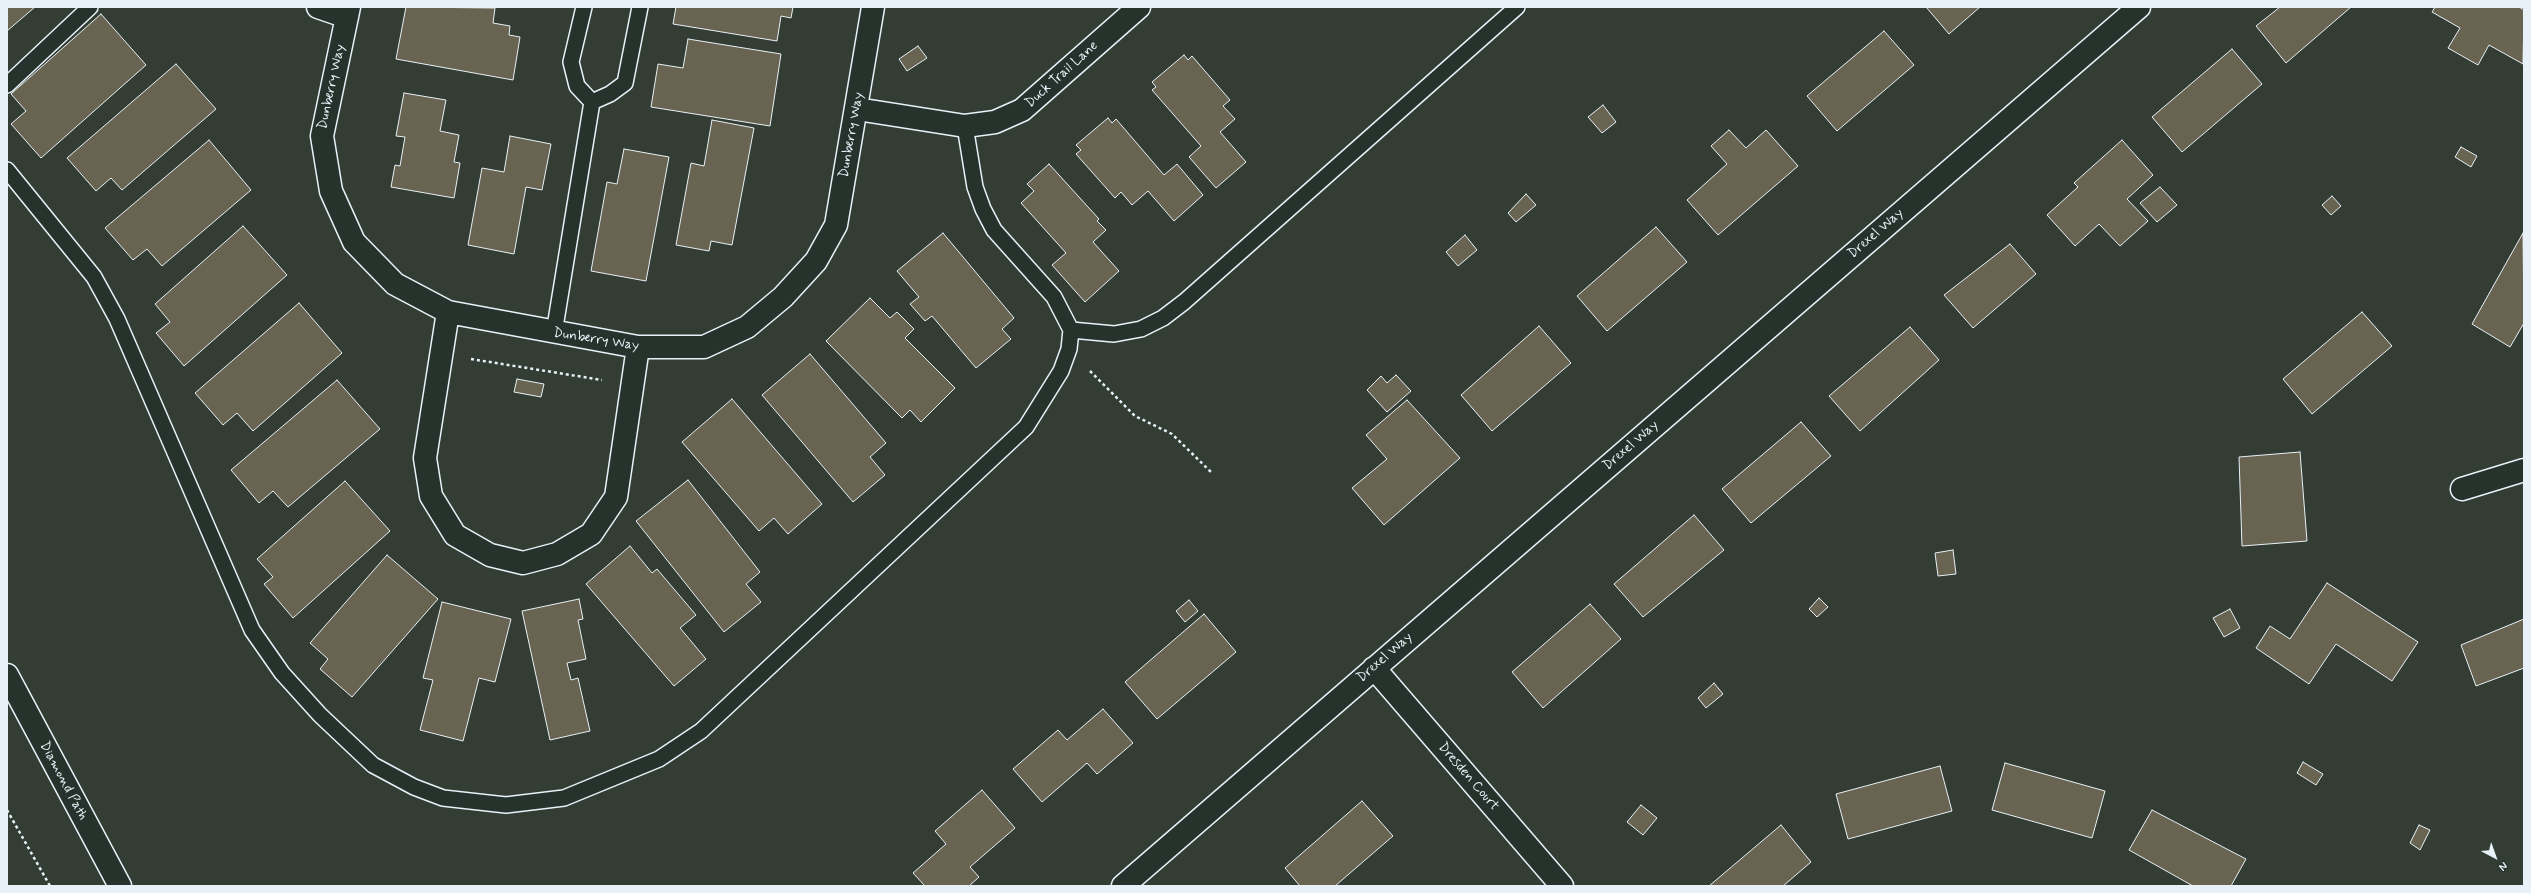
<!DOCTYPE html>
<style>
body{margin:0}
#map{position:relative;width:2531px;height:893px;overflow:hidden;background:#333d34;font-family:Mynerve,sans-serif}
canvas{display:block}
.frame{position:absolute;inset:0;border:8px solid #e8f1f8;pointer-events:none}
.north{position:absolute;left:2475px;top:837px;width:40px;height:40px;-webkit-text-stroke:3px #26332d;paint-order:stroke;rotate:139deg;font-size:11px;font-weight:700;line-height:16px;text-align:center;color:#e8f1f8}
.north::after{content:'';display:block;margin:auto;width:14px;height:18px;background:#e8f1f8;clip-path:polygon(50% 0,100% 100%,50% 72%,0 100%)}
</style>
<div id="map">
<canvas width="2531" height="893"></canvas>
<div class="frame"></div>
<div class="north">N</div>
</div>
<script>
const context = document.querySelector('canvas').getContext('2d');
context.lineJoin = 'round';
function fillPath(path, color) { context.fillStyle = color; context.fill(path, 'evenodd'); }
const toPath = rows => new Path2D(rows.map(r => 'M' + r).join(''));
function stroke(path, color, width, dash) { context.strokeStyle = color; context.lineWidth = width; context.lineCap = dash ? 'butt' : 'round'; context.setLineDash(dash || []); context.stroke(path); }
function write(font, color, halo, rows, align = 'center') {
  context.font = font + ' Mynerve,sans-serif'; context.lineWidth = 3.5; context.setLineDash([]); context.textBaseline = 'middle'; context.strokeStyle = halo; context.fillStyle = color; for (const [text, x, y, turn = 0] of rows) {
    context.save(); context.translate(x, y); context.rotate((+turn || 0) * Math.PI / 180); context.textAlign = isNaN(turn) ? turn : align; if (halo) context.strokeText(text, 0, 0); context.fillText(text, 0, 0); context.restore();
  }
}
const building = toPath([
 [7,7,35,7,7,31,7,7],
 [406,7,495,8,493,23,510,26,509,35,520,37,513,80,396,59,406,7],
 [676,7,793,7,791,18,781,16,777,41,673,24,676,7],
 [1926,7,1980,7,1949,34,1926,7],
 [2280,7,2351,7,2286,63,2256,26,2280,7],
 [2435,7,2519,7,2524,10,2523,64,2489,45,2478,65,2448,48,2460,28,2432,12,2435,7],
 [101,14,146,65,41,158,11,124,26,111,11,94,101,14],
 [1884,31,1914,65,1837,131,1807,96,1884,31],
 [688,39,781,54,770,126,651,107,658,64,683,68,688,39],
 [918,46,927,58,907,71,899,59,918,46],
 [2232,49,2262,84,2182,152,2152,117,2232,49],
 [1184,55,1188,60,1192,56,1230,100,1223,106,1235,119,1220,132,1246,162,1216,188,1189,157,1201,146,1152,90,1156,87,1152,82,1184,55],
 [176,64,216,109,122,190,111,178,96,191,67,158,176,64],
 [404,93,446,100,440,131,459,135,454,162,460,163,454,198,391,187,395,165,400,166,405,137,396,136,404,93],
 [1603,105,1616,122,1602,133,1588,117,1603,105],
 [1108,118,1112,123,1116,119,1164,175,1177,164,1203,195,1174,221,1148,191,1132,205,1121,192,1115,198,1076,154,1081,150,1076,145,1108,118],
 [712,120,754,128,732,245,711,241,709,251,676,245,691,163,704,166,712,120],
 [1729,130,1746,148,1766,130,1798,166,1718,235,1687,200,1727,164,1711,146,1729,130],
 [510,136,551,144,542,190,526,187,514,254,468,245,482,168,504,172,510,136],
 [209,140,251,190,162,266,147,249,133,260,105,228,209,140],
 [2122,140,2153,175,2127,199,2148,221,2120,246,2099,224,2075,246,2047,215,2078,187,2074,183,2122,140],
 [2461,147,2477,156,2471,167,2455,157,2461,147],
 [624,149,669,157,646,281,591,271,607,182,617,184,624,149],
 [1049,164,1099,219,1097,221,1106,230,1093,242,1119,271,1085,302,1052,265,1066,253,1021,203,1034,191,1027,184,1049,164],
 [2160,187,2177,205,2157,222,2140,203,2160,187],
 [1526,194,1536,205,1516,222,1508,213,1526,194],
 [2332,196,2341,206,2331,215,2322,205,2332,196],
 [243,226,287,275,184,366,156,333,170,322,155,304,243,226],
 [1656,227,1687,262,1607,331,1577,296,1656,227],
 [943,233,1014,318,1002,329,1011,339,976,368,932,316,925,321,910,304,919,297,897,271,943,233],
 [2523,233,2524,323,2510,347,2472,324,2523,233],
 [1465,235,1477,250,1458,266,1446,252,1465,235],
 [2010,244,2036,274,1973,328,1944,295,2010,244],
 [870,298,890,318,897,312,914,329,905,338,955,388,921,422,910,410,902,418,826,341,870,298],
 [299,303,342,353,253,431,237,413,223,425,195,393,299,303],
 [2362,312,2392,346,2312,414,2283,379,2362,312],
 [1539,326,1571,363,1492,431,1461,395,1539,326],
 [1910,327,1939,360,1860,431,1829,396,1910,327],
 [810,354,886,443,870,457,885,475,853,502,762,395,810,354],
 [1396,375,1411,391,1387,412,1367,390,1381,376,1387,383,1396,375],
 [517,379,544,384,541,397,514,392,517,379],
 [337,380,380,429,288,507,273,491,259,503,231,470,337,380],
 [732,399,822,504,788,534,774,518,759,531,682,442,732,399],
 [1407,400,1460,458,1384,525,1352,488,1387,459,1366,435,1407,400],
 [1801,422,1831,456,1751,523,1722,489,1801,422],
 [2300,452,2307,541,2242,546,2239,457,2300,452],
 [688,480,760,572,746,584,761,602,724,632,636,521,688,480],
 [345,481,390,531,293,618,264,584,273,577,257,559,345,481],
 [1694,515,1724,550,1643,617,1614,584,1694,515],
 [630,546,652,573,657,569,696,615,680,628,706,659,674,686,586,584,630,546],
 [1953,550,1956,574,1938,576,1935,553,1953,550],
 [387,555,438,599,352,697,320,669,328,659,310,643,387,555],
 [2327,583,2418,642,2392,681,2336,644,2309,684,2256,648,2270,626,2290,639,2327,583],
 [1819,598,1828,607,1817,617,1809,609,1819,598],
 [579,599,583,619,578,620,586,659,567,663,571,680,578,678,590,731,550,740,522,611,579,599],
 [1189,600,1198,611,1185,622,1176,611,1189,600],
 [442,602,511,619,495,682,479,678,463,741,420,730,433,680,423,678,442,602],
 [1590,604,1621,639,1543,708,1512,672,1590,604],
 [2230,609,2240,628,2224,637,2213,618,2230,609],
 [1204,614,1236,652,1157,719,1125,682,1204,614],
 [2524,619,2524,668,2476,686,2461,645,2524,619],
 [1714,683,1723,694,1706,708,1698,698,1714,683],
 [1103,709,1133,743,1097,774,1087,763,1042,802,1013,769,1058,730,1067,740,1103,709],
 [2303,762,2323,774,2316,785,2297,773,2303,762],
 [2005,763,2105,791,2092,838,1992,810,2005,763],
 [1940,766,1952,811,1848,839,1836,794,1940,766],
 [982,790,1015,828,970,867,979,877,969,886,925,886,913,873,946,844,935,831,982,790],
 [1362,801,1393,836,1335,886,1300,886,1285,868,1362,801],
 [1641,805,1657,818,1643,835,1627,822,1641,805],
 [2152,810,2246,859,2231,886,2193,886,2129,850,2152,810],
 [1781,825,1811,862,1783,886,1709,886,1781,825],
 [2419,825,2430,830,2420,850,2410,843,2419,825]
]);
fillPath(building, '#686451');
stroke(building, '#e8f1f8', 1);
const lane = toPath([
 [584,7,571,62,577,86,592,102],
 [7,85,90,7],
 [592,102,610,94,625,83,640,7],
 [7,170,94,277,117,319,252,630,282,673,320,715,373,765,414,787,443,798,506,805,564,798,659,759,701,731,1026,427,1061,371,1069,349,1071,330,1054,297,994,230,983,209,975,187,965,126],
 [1071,330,1114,334,1141,329,1163,318,1184,302,1517,7],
 [554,333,592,102]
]);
const street = toPath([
 [318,7,347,17],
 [349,7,322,136,331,191,354,242,395,284,448,312,638,347,704,347,747,327,783,297,816,261,836,225,873,7],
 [857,109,965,126,995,122,1022,110,1139,7],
 [448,312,425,458,431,496,455,535,490,555,523,563,557,554,591,534,616,497,638,347],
 [2462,489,2524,470],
 [1374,668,1562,886],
 [1123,886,2139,7]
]);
const secondary = toPath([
 [7,675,120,886]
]);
stroke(lane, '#e8f1f8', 18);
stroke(street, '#e8f1f8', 25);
stroke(secondary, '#e8f1f8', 25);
stroke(toPath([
 [471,359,602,380],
 [1090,371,1135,416,1172,434,1211,472],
 [7,810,50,886]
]), '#e8f1f8', 2.5, [3, 3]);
stroke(lane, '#26332d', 15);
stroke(street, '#26332d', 22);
stroke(secondary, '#26332d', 22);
write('14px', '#e8f1f8', '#26332d', [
 ["Duck Trail Lane",1062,75,-42],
 ["Dunberry Way",332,87,-78],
 ["Dunberry Way",852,135,-80],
 ["Drexel Way",1876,234,-41],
 ["Dunberry Way",596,340,9],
 ["Drexel Way",1631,446,-41],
 ["Drexel Way",1385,658,-41],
 ["Dresden Court",1468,777,49],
 ["Diamond Path",63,781,62]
]);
</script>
